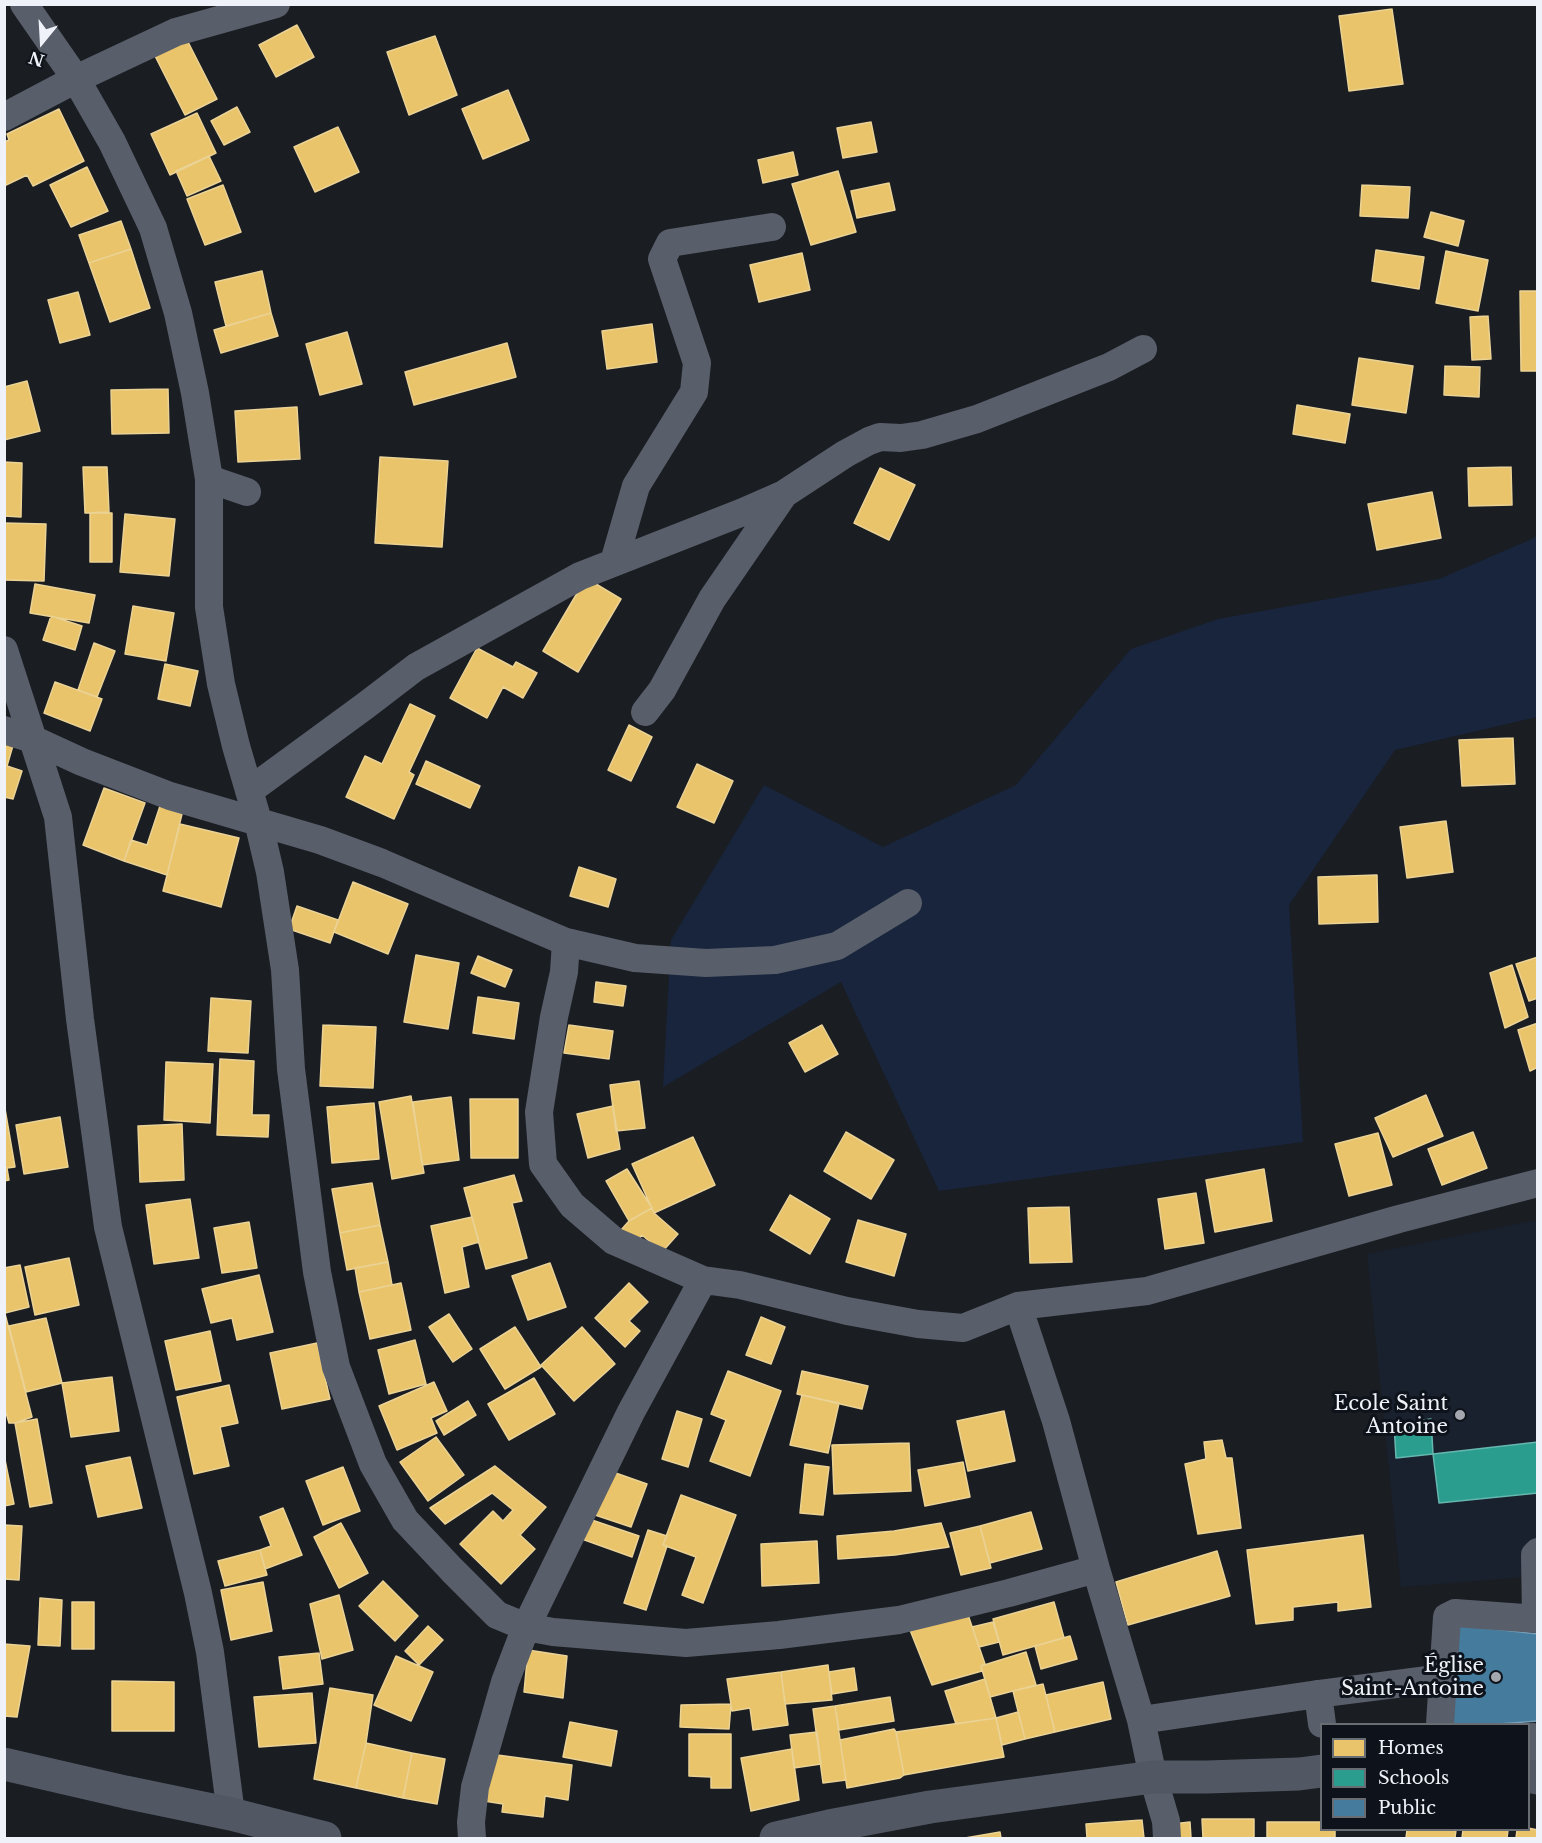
<!DOCTYPE html>
<meta charset="utf-8">
<style>
body{margin:0}
#map{position:relative;width:1542px;height:1843px;overflow:hidden;background:#1a1d22;font-family:"Libre Baskerville",serif}
canvas{display:block}
.frame{position:absolute;inset:0;border:6px solid #eff3f9;pointer-events:none}
.legend{position:absolute;left:1320px;top:1723px;width:210px;height:108px;box-sizing:border-box;background:#0e131b;border:2px solid #686d74;margin:0;padding:8px 10px;list-style:none;font-size:18px;color:#eff3f9}
.legend li{display:flex;align-items:center;gap:12px;height:30px}
.legend b{width:30px;border:2px solid #686d74}
.north{position:absolute;left:12px;top:12px;width:60px;height:60px;-webkit-text-stroke:4px #0e131b;paint-order:stroke;rotate:198deg;font-size:16px;font-weight:700;line-height:24px;text-align:center;color:#eff3f9}
.north::after{content:'';display:block;margin:auto;width:21px;height:27px;background:#eff3f9;clip-path:polygon(50% 0,100% 100%,50% 72%,0 100%)}
</style>
<div id="map">
<canvas width="1542" height="1843"></canvas>
<div class="frame"></div>
<ul class="legend">
<li><b style="height:16px;background:#e9c46a"></b>Homes</li>
<li><b style="height:16px;background:#2a9d8f"></b>Schools</li>
<li><b style="height:16px;background:#457b9d"></b>Public</li>
</ul>
<div class="north">N</div>
</div>
<script>
const context = document.querySelector('canvas').getContext('2d');
context.lineJoin = 'round';
function fillPath(path, color) { context.fillStyle = color; context.fill(path, 'evenodd'); }
const toPath = rows => new Path2D(rows.map(r => 'M' + r).join(''));
function stroke(path, color, width, dash) { context.strokeStyle = color; context.lineWidth = width; context.lineCap = dash ? 'butt' : 'round'; context.setLineDash(dash || []); context.stroke(path); }
function write(font, color, halo, rows, align = 'center') {
  context.font = font + ' "Libre Baskerville",serif'; context.lineWidth = 6; context.setLineDash([]); context.textBaseline = 'middle'; context.strokeStyle = halo; context.fillStyle = color; for (const [text, x, y, turn = 0] of rows) {
    context.save(); context.translate(x, y); context.rotate((+turn || 0) * Math.PI / 180); context.textAlign = isNaN(turn) ? turn : align; if (halo) context.strokeText(text, 0, 0); context.fillText(text, 0, 0); context.restore();
  }
}
fillPath(toPath([
 [1537,1220,1537,1576,1401,1587,1367,1254]
]), '#1a212e');
fillPath(toPath([
 [1537,535,1537,717,1395,750,1289,905,1303,1142,939,1191,841,982,663,1087,671,940,764,785,883,847,1016,785,1131,649,1218,619,1439,579,1534,538]
]), '#18253c');
const homes = toPath([
 [1392,9,1403,84,1349,91,1339,16,1392,9],
 [297,25,314,57,276,77,259,45,297,25],
 [185,36,217,99,185,115,153,52,185,36],
 [435,36,457,95,409,115,387,52,435,36],
 [508,90,529,140,483,159,462,109,508,90],
 [237,107,250,132,224,145,211,121,237,107],
 [59,109,84,161,33,186,27,175,4,186,4,142,9,140,7,134,59,109],
 [197,113,216,153,170,175,151,134,197,113],
 [871,122,877,152,843,158,837,128,871,122],
 [338,127,359,172,315,192,294,147,338,127],
 [793,152,798,175,763,183,758,160,793,152],
 [209,156,221,181,187,196,176,171,209,156],
 [87,167,108,211,71,227,50,185,87,167],
 [838,171,856,232,811,245,792,184,838,171],
 [889,183,895,210,857,218,851,191,889,183],
 [223,185,241,232,205,245,187,199,223,185],
 [1362,185,1410,187,1408,218,1360,216,1362,185],
 [1431,212,1464,221,1458,246,1424,237,1431,212],
 [121,221,131,249,89,263,79,235,121,221],
 [131,249,150,308,110,322,89,263,131,249],
 [1376,250,1424,257,1419,289,1372,281,1376,250],
 [1446,251,1488,260,1478,311,1436,303,1446,251],
 [802,253,810,290,759,302,750,265,802,253],
 [262,271,271,313,226,326,215,282,262,271],
 [1520,291,1538,291,1538,371,1521,371,1520,291],
 [78,292,90,335,60,343,48,300,78,292],
 [271,313,278,336,221,353,214,330,271,313],
 [1488,316,1491,359,1472,360,1470,317,1488,316],
 [652,324,657,362,607,369,602,331,652,324],
 [347,332,362,384,320,395,306,344,347,332],
 [507,343,516,377,414,405,405,372,507,343],
 [1359,358,1413,366,1406,413,1352,405,1359,358],
 [1445,366,1480,367,1479,397,1444,395,1445,366],
 [27,381,40,431,4,440,4,387,27,381],
 [168,389,169,433,112,434,111,390,168,389],
 [1297,405,1350,414,1345,443,1293,434,1297,405],
 [297,407,300,459,238,462,235,411,297,407],
 [380,457,448,461,442,547,375,543,380,457],
 [4,462,22,463,21,517,4,516,4,462],
 [83,467,107,467,109,512,85,513,83,467],
 [1511,467,1512,505,1469,506,1468,468,1511,467],
 [880,468,915,485,889,540,854,523,880,468],
 [1432,492,1441,538,1377,550,1368,504,1432,492],
 [90,513,112,513,112,562,90,562,90,513],
 [125,514,175,519,169,576,120,572,125,514],
 [4,523,46,524,44,581,4,580,4,523],
 [586,578,621,599,578,672,543,651,586,578],
 [35,584,95,595,89,623,30,613,35,584],
 [133,606,174,613,166,661,125,654,133,606],
 [51,616,82,626,75,650,43,640,51,616],
 [94,643,115,651,97,697,78,690,94,643],
 [477,648,513,667,516,662,537,673,523,698,503,687,487,718,450,698,477,648],
 [165,664,198,671,190,706,158,699,165,664],
 [55,682,102,699,90,731,44,713,55,682],
 [410,704,435,716,409,772,414,775,394,819,346,797,365,756,382,764,410,704],
 [629,725,652,737,631,781,608,770,629,725],
 [1513,738,1515,784,1462,786,1459,740,1513,738],
 [4,739,14,742,7,766,22,771,13,799,4,797,4,739],
 [426,761,480,786,470,808,416,784,426,761],
 [697,764,733,781,714,823,677,807,697,764],
 [104,788,145,803,124,861,83,845,104,788],
 [160,806,182,814,167,875,124,861,131,840,147,845,160,806],
 [1446,821,1453,872,1407,878,1400,827,1446,821],
 [180,824,239,838,221,907,163,891,180,824],
 [579,867,616,879,608,907,570,896,579,867],
 [1377,875,1378,922,1319,924,1318,877,1377,875],
 [353,882,408,904,388,954,334,932,353,882],
 [297,906,338,920,330,943,289,929,297,906],
 [416,955,459,963,448,1029,404,1022,416,955],
 [478,956,512,970,505,987,471,973,478,956],
 [1538,957,1538,998,1529,1001,1516,964,1538,957],
 [1512,965,1528,1017,1505,1028,1490,973,1512,965],
 [596,982,626,986,623,1006,594,1002,596,982],
 [478,997,519,1003,514,1039,473,1033,478,997],
 [211,998,251,1001,248,1053,208,1051,211,998],
 [1538,1023,1538,1067,1530,1071,1518,1030,1538,1023],
 [323,1025,376,1027,373,1088,320,1086,323,1025],
 [569,1025,613,1031,609,1059,564,1053,569,1025],
 [822,1025,838,1054,805,1072,789,1043,822,1025],
 [220,1059,254,1061,252,1115,269,1115,268,1137,217,1135,220,1059],
 [166,1062,213,1064,210,1123,164,1120,166,1062],
 [639,1081,645,1128,616,1131,610,1085,639,1081],
 [1426,1095,1443,1136,1393,1157,1375,1118,1426,1095],
 [411,1096,424,1173,392,1179,379,1102,411,1096],
 [451,1097,459,1160,422,1165,413,1102,451,1097],
 [470,1099,518,1099,518,1158,471,1158,470,1099],
 [4,1103,15,1167,7,1168,9,1180,4,1181,4,1103],
 [374,1103,379,1159,332,1163,327,1107,374,1103],
 [613,1106,620,1149,588,1158,577,1114,613,1106],
 [60,1117,68,1167,24,1174,16,1125,60,1117],
 [182,1124,184,1180,140,1182,138,1126,182,1124],
 [846,1132,894,1160,871,1199,824,1171,846,1132],
 [1473,1132,1487,1168,1442,1185,1428,1149,1473,1132],
 [1378,1133,1392,1185,1349,1196,1335,1144,1378,1133],
 [693,1137,715,1185,654,1213,632,1164,693,1137],
 [627,1169,652,1208,629,1221,606,1181,627,1169],
 [1264,1169,1272,1221,1215,1232,1206,1180,1264,1169],
 [514,1175,522,1201,512,1203,527,1258,486,1269,464,1188,514,1175],
 [372,1183,380,1225,340,1233,332,1189,372,1183],
 [1196,1193,1204,1243,1165,1249,1158,1199,1196,1193],
 [790,1195,830,1219,810,1254,770,1230,790,1195],
 [190,1199,199,1258,154,1264,146,1205,190,1199],
 [1069,1207,1072,1262,1030,1263,1028,1208,1069,1207],
 [652,1208,654,1213,678,1234,662,1252,642,1235,636,1243,621,1230,629,1221,652,1208],
 [472,1217,479,1242,462,1247,469,1287,445,1293,431,1226,472,1217],
 [858,1220,906,1234,894,1276,846,1262,858,1220],
 [249,1222,257,1268,222,1273,214,1228,249,1222],
 [380,1225,388,1262,347,1270,340,1233,380,1225],
 [69,1258,79,1305,35,1315,25,1267,69,1258],
 [388,1262,392,1285,359,1292,355,1268,388,1262],
 [550,1263,566,1307,528,1320,512,1276,550,1263],
 [20,1265,29,1307,5,1313,4,1268,20,1265],
 [259,1275,273,1332,237,1340,232,1318,211,1323,202,1289,259,1275],
 [401,1283,411,1330,370,1339,359,1292,401,1283],
 [629,1283,648,1302,629,1321,640,1331,625,1347,595,1318,629,1283],
 [4,1310,32,1417,15,1423,9,1423,4,1406,4,1310],
 [449,1314,472,1349,453,1362,429,1327,449,1314],
 [761,1317,785,1327,771,1364,746,1355,761,1317],
 [46,1318,62,1383,26,1392,9,1326,46,1318],
 [515,1327,541,1367,505,1389,480,1349,515,1327],
 [582,1327,615,1364,574,1401,541,1365,582,1327],
 [210,1331,221,1381,176,1390,165,1341,210,1331],
 [415,1340,426,1384,389,1394,378,1350,415,1340],
 [317,1343,330,1399,282,1409,270,1353,317,1343],
 [728,1371,781,1391,750,1476,710,1461,726,1420,711,1414,728,1371],
 [802,1371,868,1386,862,1409,797,1394,802,1371],
 [112,1377,119,1431,71,1437,62,1383,112,1377],
 [534,1378,555,1414,509,1440,488,1404,534,1378],
 [434,1382,447,1411,431,1418,437,1433,397,1450,379,1406,434,1382],
 [229,1385,238,1423,220,1427,229,1466,194,1474,177,1397,229,1385],
 [802,1395,839,1403,828,1453,790,1445,802,1395],
 [468,1401,476,1415,444,1435,436,1421,468,1401],
 [677,1411,702,1419,688,1467,662,1459,677,1411],
 [1004,1411,1015,1461,968,1471,957,1421,1004,1411],
 [37,1419,52,1503,30,1507,15,1423,37,1419],
 [436,1437,464,1475,428,1501,400,1462,436,1437],
 [1222,1440,1226,1458,1232,1458,1241,1528,1198,1534,1185,1464,1206,1459,1204,1442,1222,1440],
 [909,1443,911,1491,834,1494,832,1445,909,1443],
 [4,1455,14,1504,4,1506,4,1455],
 [130,1457,142,1508,98,1517,86,1466,130,1457],
 [963,1462,970,1497,925,1506,918,1470,963,1462],
 [805,1464,829,1467,823,1515,800,1513,805,1464],
 [495,1466,546,1507,520,1535,535,1549,501,1584,460,1544,493,1511,503,1521,513,1510,492,1493,445,1524,430,1508,495,1466],
 [343,1467,360,1511,323,1525,306,1481,343,1467],
 [610,1471,647,1484,631,1527,595,1515,610,1471],
 [681,1495,736,1515,703,1603,682,1595,696,1557,663,1545,681,1495],
 [283,1508,302,1555,265,1569,260,1550,271,1546,260,1517,283,1508],
 [1031,1512,1042,1549,990,1563,980,1526,1031,1512],
 [586,1518,639,1536,632,1557,579,1538,586,1518],
 [341,1523,368,1573,339,1588,314,1537,341,1523],
 [941,1523,949,1547,895,1555,838,1559,837,1536,894,1531,941,1523],
 [4,1525,22,1526,19,1580,4,1579,4,1525],
 [980,1526,991,1568,961,1575,950,1533,980,1526],
 [648,1530,667,1536,663,1545,667,1546,646,1610,624,1603,648,1530],
 [1363,1535,1371,1607,1338,1611,1338,1602,1293,1607,1293,1620,1256,1624,1247,1550,1363,1535],
 [817,1541,819,1583,762,1586,761,1544,817,1541],
 [260,1550,267,1575,225,1586,218,1561,260,1550],
 [1217,1551,1230,1596,1128,1625,1116,1582,1217,1551],
 [383,1581,418,1616,395,1641,359,1606,383,1581],
 [263,1582,272,1631,231,1640,221,1590,263,1582],
 [339,1595,353,1650,322,1659,310,1604,339,1595],
 [40,1598,62,1600,60,1646,38,1645,40,1598],
 [72,1602,94,1602,94,1649,72,1649,72,1602],
 [1054,1602,1064,1638,1003,1655,993,1619,1054,1602],
 [967,1612,985,1664,981,1666,982,1671,932,1685,910,1630,967,1612],
 [993,1622,999,1642,979,1647,972,1627,993,1622],
 [428,1626,443,1640,419,1665,405,1651,428,1626],
 [1070,1636,1077,1659,1041,1669,1035,1646,1070,1636],
 [4,1644,30,1646,17,1717,4,1716,4,1644],
 [528,1650,567,1656,563,1698,524,1692,528,1650],
 [1026,1652,1036,1685,990,1697,981,1666,1026,1652],
 [319,1653,323,1684,283,1689,279,1657,319,1653],
 [396,1656,433,1672,411,1721,374,1705,396,1656],
 [828,1665,832,1700,785,1704,781,1672,828,1665],
 [854,1668,857,1690,832,1694,829,1672,854,1668],
 [781,1672,788,1725,753,1730,750,1708,732,1711,727,1679,781,1672],
 [985,1679,996,1718,956,1724,945,1691,985,1679],
 [112,1681,174,1682,174,1731,112,1731,112,1681],
 [1103,1682,1111,1719,1055,1732,1046,1695,1103,1682],
 [1043,1684,1055,1732,1025,1739,1013,1691,1043,1684],
 [330,1688,373,1695,366,1743,356,1788,314,1779,330,1688],
 [312,1693,316,1743,259,1747,254,1697,312,1693],
 [890,1697,894,1721,839,1730,835,1706,890,1697],
 [731,1704,729,1729,680,1727,681,1705,731,1704],
 [835,1706,846,1780,823,1783,813,1709,835,1706],
 [1018,1712,1025,1739,1002,1745,996,1718,1018,1712],
 [996,1718,1004,1757,904,1775,896,1732,996,1718],
 [570,1722,617,1731,611,1766,563,1757,570,1722],
 [894,1729,896,1732,904,1775,900,1778,847,1788,840,1740,894,1729],
 [817,1732,821,1764,794,1768,790,1735,817,1732],
 [689,1734,731,1734,731,1788,711,1788,711,1777,689,1776,689,1734],
 [366,1743,412,1753,403,1798,356,1788,366,1743],
 [792,1749,799,1800,751,1811,741,1758,792,1749],
 [412,1753,445,1759,437,1804,403,1798,412,1753],
 [490,1754,572,1765,568,1800,545,1796,543,1817,502,1812,503,1804,484,1801,490,1754],
 [1202,1819,1254,1819,1254,1838,1203,1838,1202,1819],
 [1142,1820,1144,1838,1087,1838,1086,1824,1142,1820],
 [1190,1822,1191,1838,1173,1838,1172,1824,1190,1822],
 [1267,1822,1322,1822,1322,1830,1335,1830,1335,1838,1267,1838,1267,1822],
 [1528,1828,1538,1830,1538,1838,1516,1838,1517,1830,1528,1828],
 [1407,1830,1456,1830,1455,1838,1406,1838,1407,1830],
 [1463,1830,1508,1830,1507,1838,1462,1838,1463,1830],
 [1000,1832,1001,1838,965,1838,1000,1832]
]);
fillPath(homes, '#e9c46a');
stroke(homes, '#ebd295', 1.5);
const schools = toPath([
 [1431,1419,1433,1454,1396,1458,1394,1424,1431,1419],
 [1538,1442,1538,1493,1439,1503,1433,1454,1538,1442]
]);
fillPath(schools, '#2a9d8f');
stroke(schools, '#65b7af', 1.5);
const public = toPath([
 [1458,1625,1538,1634,1538,1721,1498,1724,1452,1724,1458,1625]
]);
fillPath(public, '#457b9d');
stroke(public, '#789fb9', 1.5);
stroke(toPath([
 [24,4,76,79,112,142,153,228,178,313,195,393,209,479,209,607,221,684,236,746,258,821,270,872,285,970,291,1069,317,1272,336,1367,373,1464,405,1520,452,1570,497,1615,526,1627,553,1632,686,1643,779,1635,899,1620,1009,1593,1096,1569],
 [4,117,76,79,176,32,276,4],
 [209,479,247,492],
 [614,562,636,486,694,392,697,363,662,259,670,243,772,227],
 [4,650,58,817,80,1019,108,1227,198,1593,210,1652,231,1814],
 [645,712,662,690,712,599,784,494],
 [4,730,32,739,82,762,170,796,320,840,382,863,566,942,635,958,706,963,775,960,837,946,908,903],
 [249,791,365,706,416,667,580,576,743,512,784,494,845,454,869,441,880,437,901,438,922,435,977,419,1109,367,1143,349],
 [566,942,564,972,554,1017,539,1112,543,1164,572,1205,614,1241,703,1280],
 [1018,1306,1056,1421,1096,1569,1141,1720,1153,1777,1166,1821,1167,1838],
 [1536,1619,1535,1555,1538,1552],
 [1318,1694,1322,1724],
 [1141,1720,1318,1694,1443,1678],
 [1440,1724,1447,1617,1455,1613,1538,1619],
 [1530,1776,1533,1737],
 [472,1838,471,1822,475,1787,505,1682,526,1627,631,1412,703,1280,740,1285,847,1311,918,1324,963,1328,1018,1306,1147,1291,1399,1219,1538,1183]
]), '#585e6a', 28);
stroke(toPath([
 [4,1764,125,1792,231,1814,325,1838],
 [1528,1776,1538,1778],
 [776,1838,829,1826,930,1807,1153,1777,1207,1777,1299,1774,1322,1771]
]), '#515863', 33);
for (const [x, y, r, color] of [
 [1460,1415,6,"#a4a8ae"],
 [1496,1677,6,"#a4a8ae"]
]) { const dot = new Path2D(); dot.arc(x, y, r, 0, 2 * Math.PI); context.fillStyle = color; context.fill(dot); stroke(dot, '#0e131b', 2); }
write('20px', '#eff3f9', '#0e131b', [
 ["Ecole Saint",1448,1404],
 ["Antoine",1448,1427],
 ["Église",1484,1666],
 ["Saint-Antoine",1484,1689]
], 'right');
</script>
